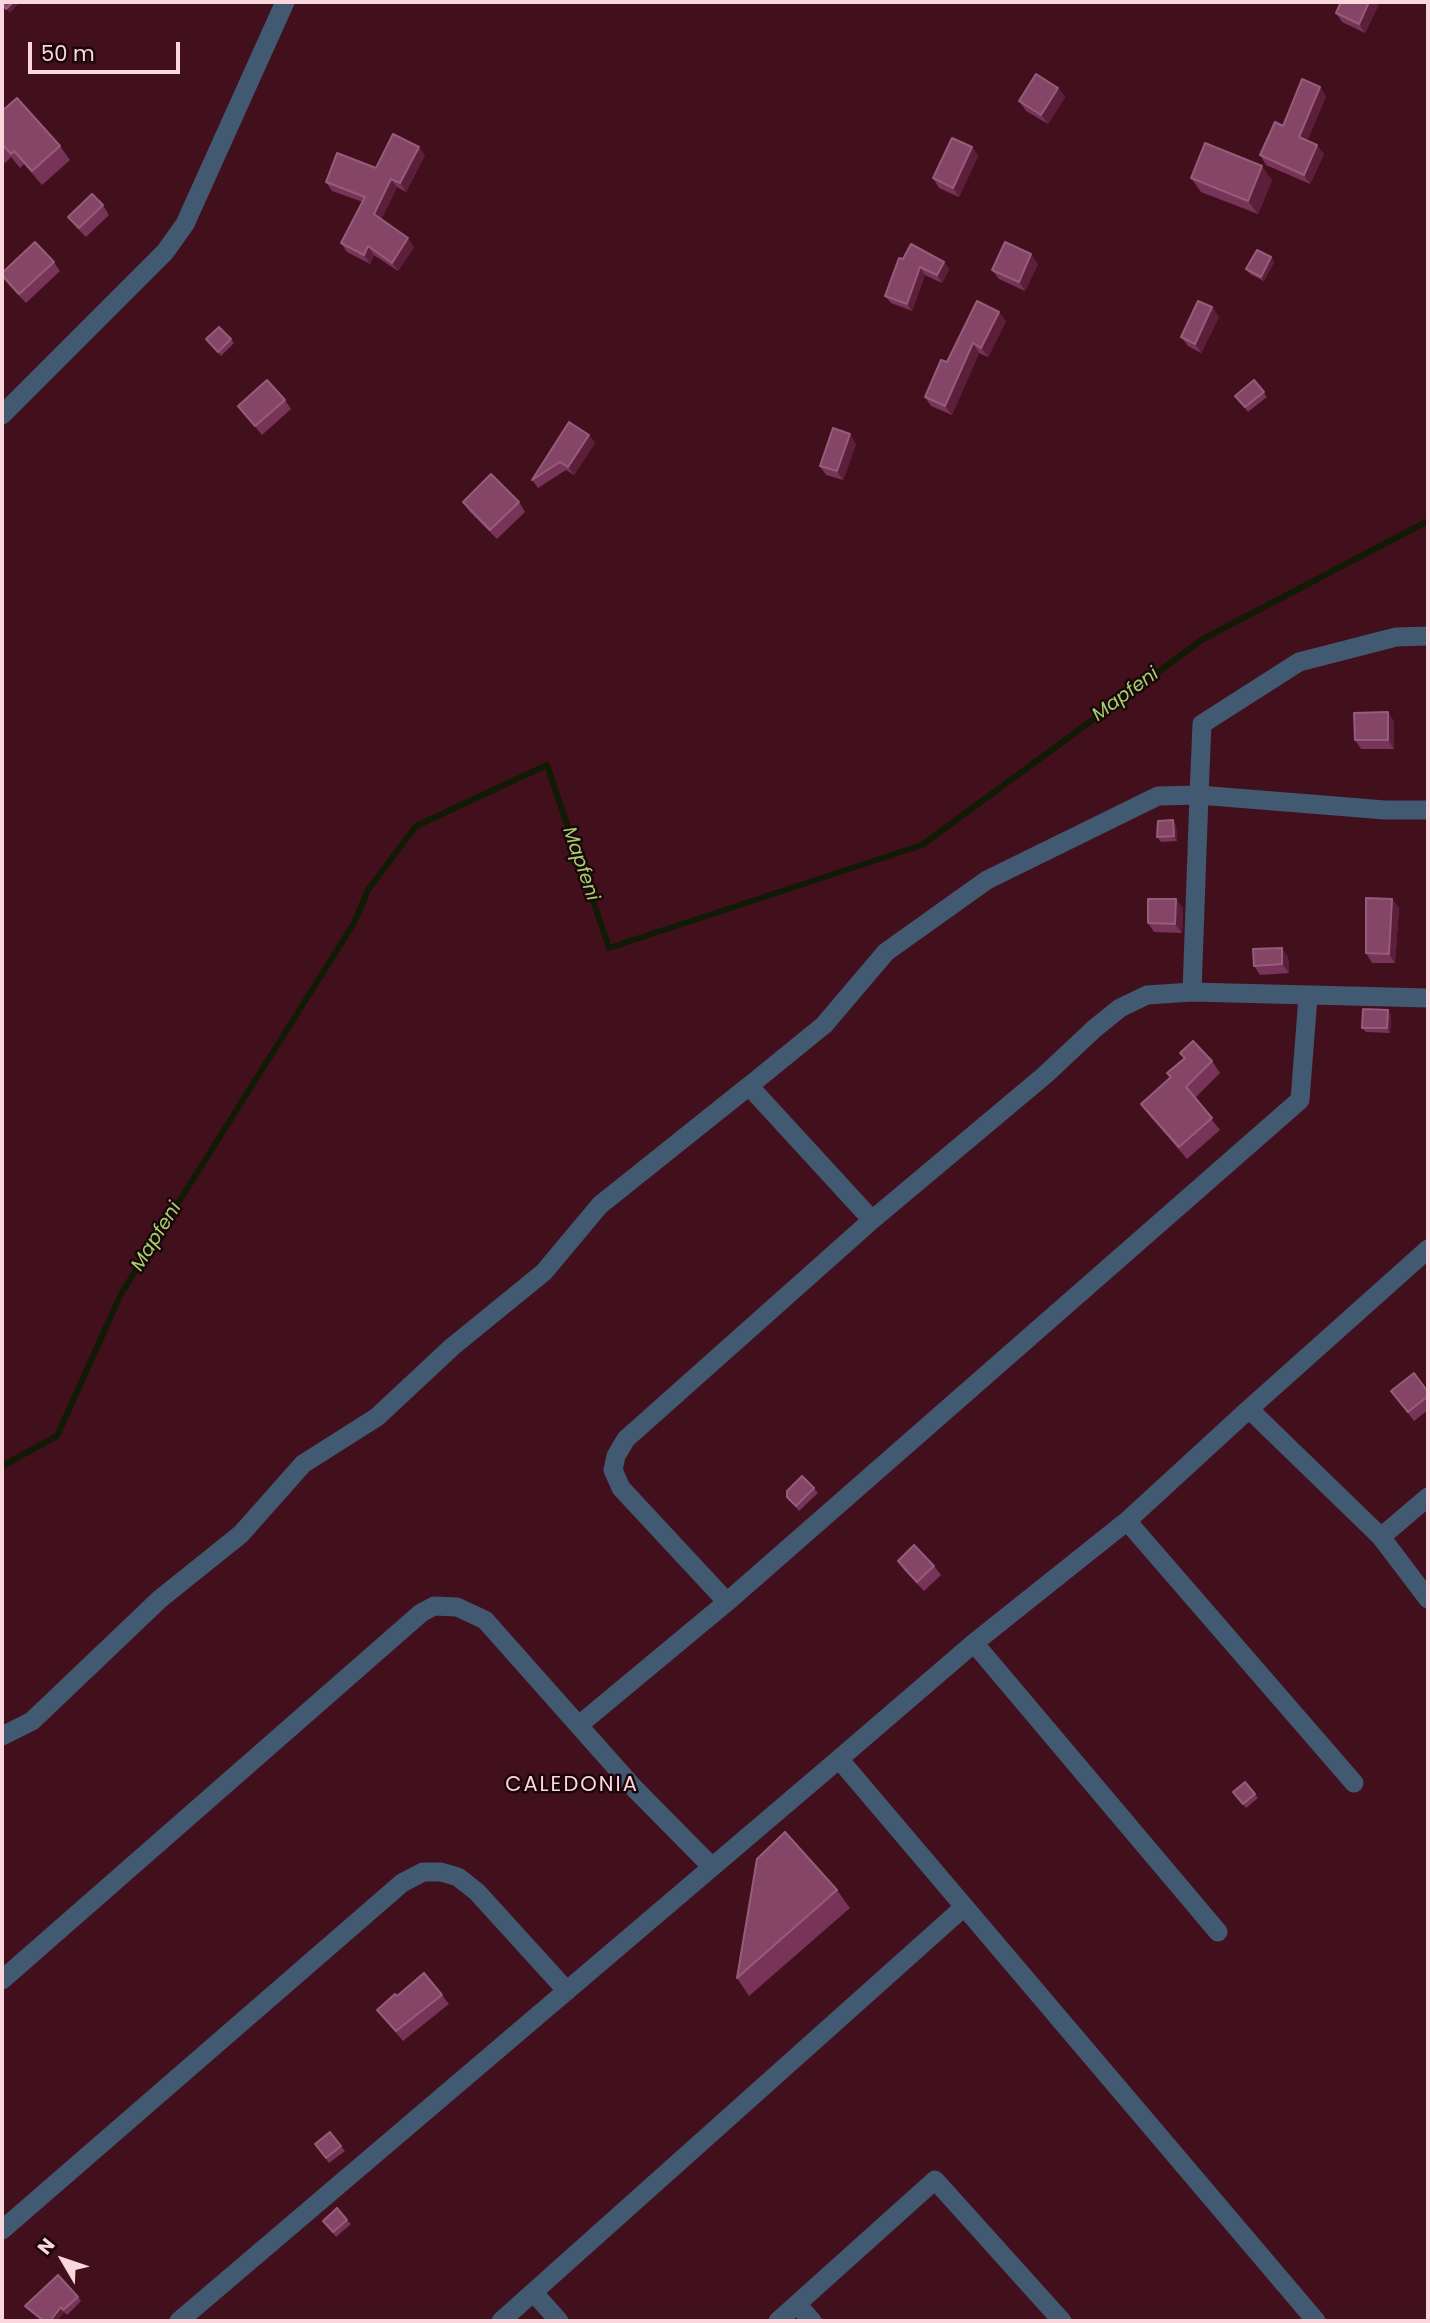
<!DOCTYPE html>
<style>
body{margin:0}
#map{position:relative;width:1430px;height:2323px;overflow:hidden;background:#42101d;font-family:Poppins,sans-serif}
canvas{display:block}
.frame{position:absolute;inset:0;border:4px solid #fad7dc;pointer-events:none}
.north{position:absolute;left:28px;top:2225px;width:70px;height:70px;-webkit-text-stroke:5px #1b060a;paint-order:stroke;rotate:309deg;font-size:19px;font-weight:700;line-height:28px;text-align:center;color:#fad7dc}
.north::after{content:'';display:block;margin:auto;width:24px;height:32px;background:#fad7dc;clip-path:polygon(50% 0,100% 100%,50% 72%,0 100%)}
.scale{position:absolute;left:28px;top:42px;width:152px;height:32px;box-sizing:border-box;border:4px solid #fad7dc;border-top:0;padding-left:9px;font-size:21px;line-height:24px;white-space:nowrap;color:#fad7dc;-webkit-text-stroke:5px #1b060a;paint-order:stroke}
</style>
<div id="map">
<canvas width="1430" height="2323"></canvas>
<div class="frame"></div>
<div class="north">N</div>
<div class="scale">50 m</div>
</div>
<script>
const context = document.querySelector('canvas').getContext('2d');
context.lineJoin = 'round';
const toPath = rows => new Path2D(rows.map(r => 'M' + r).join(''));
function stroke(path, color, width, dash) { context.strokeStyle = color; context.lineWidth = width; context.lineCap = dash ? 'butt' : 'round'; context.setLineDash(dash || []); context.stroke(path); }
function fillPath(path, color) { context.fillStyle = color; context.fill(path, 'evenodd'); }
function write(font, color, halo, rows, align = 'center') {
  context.font = font + ' Poppins,sans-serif'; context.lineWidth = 5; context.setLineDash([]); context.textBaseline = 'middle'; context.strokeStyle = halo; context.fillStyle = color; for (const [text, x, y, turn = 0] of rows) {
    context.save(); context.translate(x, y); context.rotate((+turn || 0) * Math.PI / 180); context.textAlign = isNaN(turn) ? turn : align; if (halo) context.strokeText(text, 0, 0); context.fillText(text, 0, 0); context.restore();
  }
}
stroke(toPath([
 [2,1466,57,1436,121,1294,354,923,368,890,416,826,547,765,609,948,922,845,1203,639,1428,521]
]), '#101a04', 6);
stroke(toPath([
 [2,415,165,252,185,224,285,2],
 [1192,992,1199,795,1385,810,1428,810],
 [872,1220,749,1086,824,1025,886,952,987,880,1158,796,1199,795,1202,724,1299,662,1396,637,1428,636],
 [1249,1409,1428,1249],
 [1127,1521,1354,1783],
 [1381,1537,1428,1497],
 [727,1602,621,1488,613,1470,616,1456,626,1439,872,1220,1045,1075,1094,1029,1120,1008,1147,995,1192,992,1428,998],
 [974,1643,1218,1932],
 [579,1725,727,1602,1300,1100,1308,997],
 [2,1736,32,1721,160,1599,241,1534,303,1464,377,1417,452,1347,544,1272,600,1205,749,1086],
 [839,1759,974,1643,1127,1521,1249,1409,1381,1537,1428,1599],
 [2,1980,421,1613,434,1606,457,1607,485,1620,635,1789,712,1867],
 [2,2230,402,1883,423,1872,441,1872,458,1877,477,1892,567,1991],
 [534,2293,559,2321],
 [797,2304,812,2321],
 [179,2321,839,1759,1316,2321],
 [501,2321,964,1907],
 [778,2321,935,2180,1062,2321]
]), '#415971', 19);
fillPath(toPath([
 [1341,2,1380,2,1365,33,1342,22,1336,13],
 [1058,88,1065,97,1048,124,1026,111,1019,101],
 [1326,96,1307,141,1324,154,1310,184,1266,165,1260,155,1283,126],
 [2,111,60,146,70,160,42,185,24,164,20,168,11,157,5,163,2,160],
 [972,147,978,156,959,197,939,188,933,178],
 [425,155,406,192,397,187,381,219,414,247,398,271,374,255,370,264,347,252,341,243,363,202,332,191,326,182],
 [1191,178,1272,180,1258,214,1201,192],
 [103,205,109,215,86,237,75,226,68,217],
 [1271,257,1274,262,1264,281,1250,274,1246,269],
 [903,259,944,262,949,269,942,283,925,275,912,311,891,303,885,296],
 [54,262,60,271,26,303,7,283,2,276],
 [1038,264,1025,291,999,279,992,270],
 [1212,307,1219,317,1201,353,1188,346,1181,337],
 [1006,321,988,357,979,353,952,415,931,406,925,397,947,362],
 [206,339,231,339,234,343,221,356],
 [1254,380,1267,397,1248,412,1239,400],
 [285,400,291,409,262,435,238,406],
 [589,435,595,443,574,475,566,470,538,488,532,480],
 [856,444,843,480,826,475,820,466],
 [463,502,519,502,525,512,497,539,469,511],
 [1388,712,1394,722,1394,749,1361,749,1355,740],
 [1173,820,1176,825,1177,841,1161,842,1157,837],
 [1392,899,1399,908,1395,963,1372,963,1366,953],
 [1183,908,1182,933,1154,932,1148,923],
 [1288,957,1289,973,1260,975,1254,966],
 [1388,1010,1391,1015,1390,1033,1366,1032,1362,1028],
 [1180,1053,1212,1061,1220,1073,1195,1098,1220,1130,1187,1159,1149,1115,1141,1104,1171,1078,1167,1073,1184,1058],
 [1391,1391,1428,1392,1428,1410,1414,1421],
 [814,1488,818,1493,799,1511,787,1497],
 [898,1561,934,1566,941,1575,924,1591,904,1570],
 [1255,1794,1258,1798,1246,1808,1237,1797],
 [837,1890,850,1908,749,1996,737,1978],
 [442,1995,449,2004,403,2041,384,2019,377,2010,397,1996],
 [330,2132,345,2151,329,2163,315,2144],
 [347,2220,351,2224,336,2237,323,2221],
 [78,2297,81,2301,67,2315,64,2312,57,2321,42,2321,28,2310,25,2306]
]), '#773358');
fillPath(toPath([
 [13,2,20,2,10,13,6,9],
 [1369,2,1380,2,1365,33,1359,24],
 [1320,87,1326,96,1305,146,1299,137],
 [1058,88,1065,97,1048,124,1041,115],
 [1317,145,1324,154,1310,184,1304,175],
 [419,147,425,155,406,192,400,183],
 [972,147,978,156,959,197,953,188],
 [1262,166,1272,180,1258,214,1248,201],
 [391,179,397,187,380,223,374,214],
 [408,238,414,247,398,271,392,263],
 [368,246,374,255,370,264,364,255],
 [1031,254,1038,264,1025,291,1019,282],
 [1271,257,1274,262,1264,281,1261,277],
 [944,262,949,269,942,283,937,275],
 [920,267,925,275,912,311,907,304],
 [1212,307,1219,317,1201,353,1195,344],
 [999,312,1006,321,988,357,981,348],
 [973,343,979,353,952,415,945,406],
 [850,434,856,444,843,480,837,471],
 [589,435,595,443,574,475,568,467],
 [1388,712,1394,722,1394,749,1388,740],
 [1173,820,1176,825,1177,841,1174,836],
 [1176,899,1183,908,1182,933,1175,924],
 [1392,899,1399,908,1395,963,1389,954],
 [1282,948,1288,957,1289,973,1282,964],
 [1388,1010,1391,1015,1390,1033,1387,1028],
 [61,2307,64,2312,57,2321,50,2321]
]), '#5c1e3a');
const building = toPath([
 [2,2,13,2,6,9,2,4,2,2],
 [1341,2,1369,2,1359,24,1336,13,1341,2],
 [1036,74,1058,88,1041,115,1019,101,1036,74],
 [1302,79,1320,87,1299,137,1317,145,1304,175,1260,155,1275,122,1283,126,1302,79],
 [17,98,60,146,32,171,14,151,11,154,2,144,2,111,17,98],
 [393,134,419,147,400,183,391,179,374,214,408,238,392,263,368,246,364,255,341,243,365,197,326,182,337,153,376,168,393,134],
 [952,138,972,147,953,188,933,178,952,138],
 [1205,143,1262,166,1248,201,1191,178,1205,143],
 [92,194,103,205,79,228,68,217,92,194],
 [35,242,54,262,19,294,2,275,2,273,35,242],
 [1005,242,1031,254,1019,282,992,270,1005,242],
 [911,244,944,262,937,275,920,267,907,304,885,296,899,258,903,259,911,244],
 [1257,250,1271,257,1261,277,1246,269,1257,250],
 [977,301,999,312,981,348,973,343,945,406,925,397,941,360,947,362,977,301],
 [1198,301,1212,307,1195,344,1181,337,1198,301],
 [219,327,231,339,218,352,206,339,219,327],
 [267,380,285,400,255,426,238,406,267,380],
 [1254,380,1264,392,1245,407,1235,396,1254,380],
 [569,422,589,435,568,467,560,462,532,480,569,422],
 [833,428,850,434,837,471,820,466,833,428],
 [491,474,519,502,490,530,463,502,491,474],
 [1388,712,1388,740,1355,740,1354,713,1388,712],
 [1173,820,1174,836,1157,837,1158,821,1173,820],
 [1366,898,1392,899,1389,954,1366,953,1366,898],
 [1148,899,1176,899,1175,924,1148,923,1148,899],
 [1282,948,1282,964,1254,966,1253,949,1282,948],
 [1363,1009,1388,1010,1387,1028,1362,1028,1363,1009],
 [1193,1041,1212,1061,1186,1087,1212,1118,1179,1147,1141,1104,1171,1077,1167,1073,1185,1058,1180,1053,1193,1041],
 [1414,1373,1428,1392,1428,1396,1408,1412,1391,1391,1414,1373],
 [802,1476,814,1488,796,1506,787,1497,787,1491,802,1476],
 [914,1545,934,1566,917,1582,898,1561,914,1545],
 [1245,1782,1255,1794,1243,1804,1233,1792,1245,1782],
 [785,1832,837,1890,737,1978,757,1859,785,1832],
 [424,1973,442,1995,396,2031,377,2010,395,1994,397,1996,424,1973],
 [330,2132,341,2146,326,2158,315,2144,330,2132],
 [337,2208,347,2220,333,2232,323,2221,337,2208],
 [58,2275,78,2297,63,2310,61,2307,50,2321,44,2321,25,2306,58,2275]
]);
fillPath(building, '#854566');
stroke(building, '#975c79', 2);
write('italic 19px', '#a3d16c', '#1b060a', [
 ["Mapfeni",1126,695,-36],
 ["Mapfeni",580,864,71],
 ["Mapfeni",157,1237,-58]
]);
context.letterSpacing = '2px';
write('21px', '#fad7dc', '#1b060a', [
 ["CALEDONIA",572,1786]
]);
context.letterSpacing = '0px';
</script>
